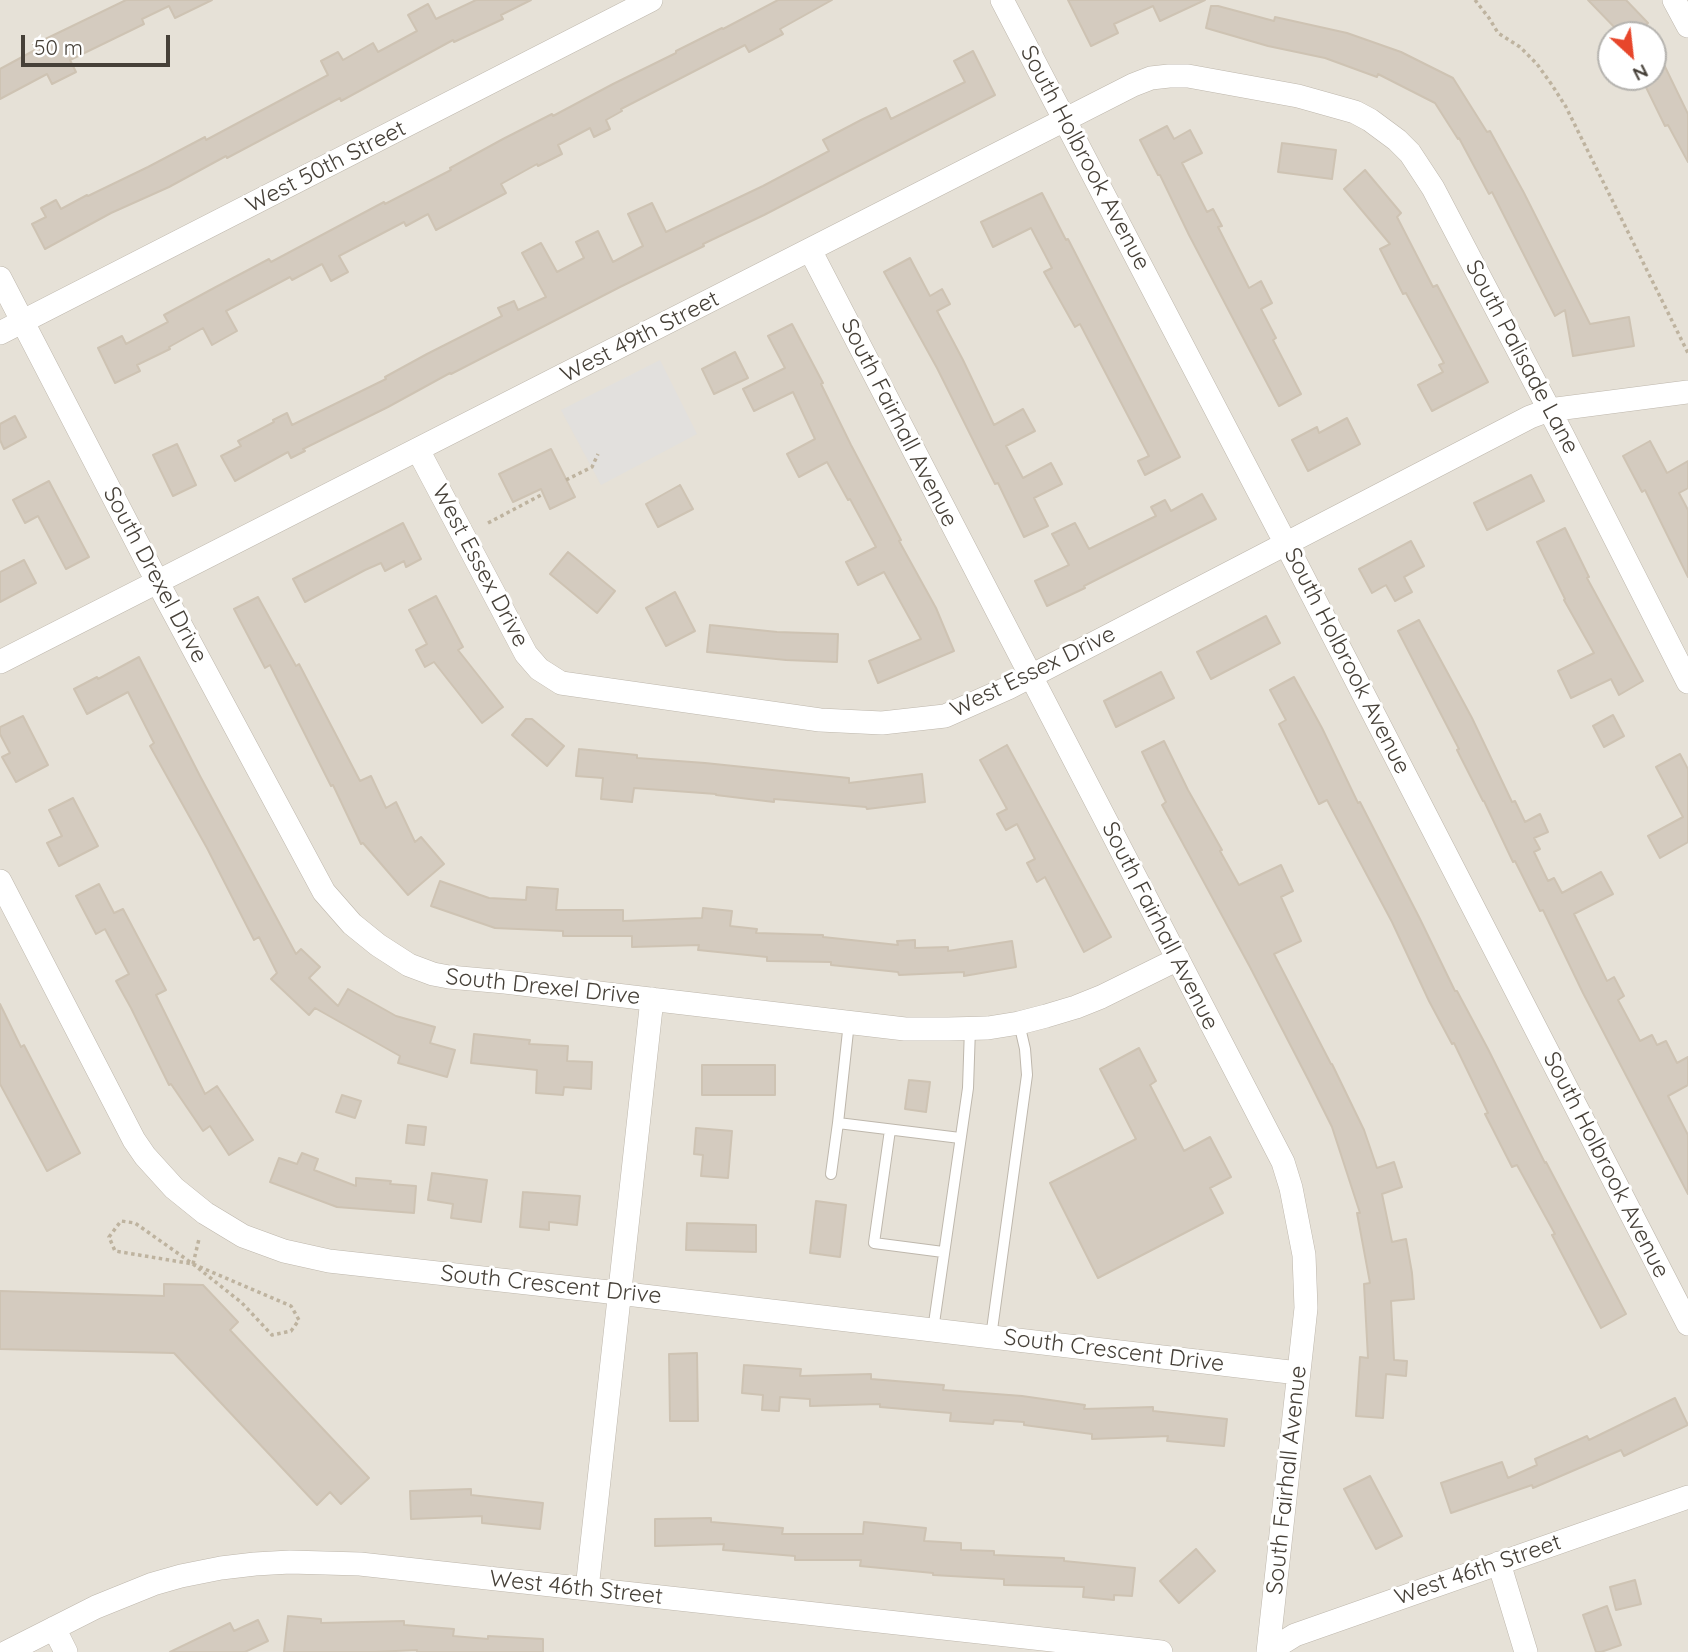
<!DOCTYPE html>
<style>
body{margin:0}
#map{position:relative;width:1688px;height:1652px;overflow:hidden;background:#f3f0e9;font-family:Quicksand,sans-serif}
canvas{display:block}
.north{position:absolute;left:1597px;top:21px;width:70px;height:70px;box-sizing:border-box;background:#fff;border:2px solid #b5b3af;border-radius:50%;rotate:153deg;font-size:19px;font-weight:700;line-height:28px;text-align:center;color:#464038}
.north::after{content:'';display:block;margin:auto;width:24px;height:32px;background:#e7462b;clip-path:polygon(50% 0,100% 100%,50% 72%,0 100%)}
.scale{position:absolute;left:21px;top:35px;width:149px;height:32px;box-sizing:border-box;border:4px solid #464038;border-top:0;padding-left:9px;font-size:21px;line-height:24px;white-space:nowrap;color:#464038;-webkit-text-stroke:5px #fff;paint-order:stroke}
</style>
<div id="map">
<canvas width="1688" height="1652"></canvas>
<div class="north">N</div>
<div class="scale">50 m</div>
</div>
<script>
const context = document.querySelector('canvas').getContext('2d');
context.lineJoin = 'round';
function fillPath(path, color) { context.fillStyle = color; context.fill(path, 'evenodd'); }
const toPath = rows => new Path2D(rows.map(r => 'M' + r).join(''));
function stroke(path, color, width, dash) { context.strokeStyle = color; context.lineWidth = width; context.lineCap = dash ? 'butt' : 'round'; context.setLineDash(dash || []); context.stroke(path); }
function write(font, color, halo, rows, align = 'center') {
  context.font = font + ' Quicksand,sans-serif'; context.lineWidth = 6; context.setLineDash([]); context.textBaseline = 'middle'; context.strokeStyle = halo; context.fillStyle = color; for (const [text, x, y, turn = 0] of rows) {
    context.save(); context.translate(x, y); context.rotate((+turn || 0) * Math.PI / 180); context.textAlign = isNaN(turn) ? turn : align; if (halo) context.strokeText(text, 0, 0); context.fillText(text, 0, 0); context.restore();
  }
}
fillPath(toPath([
 [0,0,1688,0,1688,1652,0,1652],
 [1611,35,1653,35,1653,77,1611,77]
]), '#e6e1d7');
fillPath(toPath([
 [660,360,697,434,601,485,561,410]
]), '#e2e0dd');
const building = toPath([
 [126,0,212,0,175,18,169,6,142,19,144,24,70,60,76,72,52,84,47,74,0,99,0,69,35,50,33,45,126,0],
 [476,0,531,0,501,15,503,19,454,42,453,40,341,101,340,98,227,158,226,156,169,187,111,213,45,249,32,224,46,217,41,208,56,200,61,209,87,195,88,196,148,167,205,137,206,140,328,75,321,61,338,52,343,60,373,43,378,52,417,31,408,15,428,4,436,19,476,0],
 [778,0,832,0,780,29,783,34,749,52,745,45,621,109,622,111,606,120,610,129,594,137,590,128,558,145,562,154,538,166,537,164,501,184,506,193,436,230,428,214,406,226,404,222,339,256,348,272,331,281,322,264,292,280,290,277,226,311,237,331,212,345,203,328,169,347,170,349,137,365,140,371,115,383,98,348,122,336,126,344,168,322,164,315,214,288,269,259,271,262,384,202,385,204,451,170,450,168,503,139,552,114,553,116,613,84,676,53,676,51,722,28,723,29,778,0],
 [1068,0,1205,0,1160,21,1153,6,1114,24,1118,33,1091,46,1068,0],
 [1588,0,1626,0,1648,23,1635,35,1622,35,1588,0],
 [1211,6,1218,6,1274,21,1275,17,1347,33,1401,52,1453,78,1487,132,1490,131,1524,193,1590,324,1629,317,1634,346,1573,356,1565,310,1555,316,1492,192,1489,194,1459,138,1458,139,1435,103,1378,74,1377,77,1325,58,1268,46,1206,28,1211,6],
 [1653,42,1688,114,1688,162,1668,125,1665,126,1641,77,1653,77,1653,42],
 [973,51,995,95,764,215,703,244,704,246,620,287,451,374,450,373,388,407,303,449,305,451,291,458,288,452,235,481,221,456,241,446,238,441,274,422,273,420,287,413,292,425,386,379,385,377,427,354,502,316,498,308,514,301,518,310,546,297,522,253,541,243,557,272,584,258,576,242,598,231,613,262,643,246,628,214,652,203,666,232,763,186,829,151,823,140,861,120,886,108,891,119,965,82,954,61,973,51],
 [1167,126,1174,139,1190,130,1202,153,1182,163,1207,212,1213,209,1222,226,1218,227,1249,288,1261,281,1272,303,1261,309,1276,338,1273,340,1301,394,1279,406,1189,235,1160,175,1158,175,1140,140,1167,126],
 [1282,143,1336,150,1332,179,1278,172,1282,143],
 [1365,170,1401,213,1397,217,1433,287,1437,285,1488,382,1432,411,1418,385,1443,372,1439,365,1444,363,1406,293,1403,294,1380,249,1390,244,1344,189,1365,170],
 [1042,193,1066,240,1068,239,1180,457,1145,475,1138,461,1149,456,1080,324,1075,327,1044,272,1052,268,1031,228,993,247,981,222,1042,193],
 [910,258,930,296,942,289,950,304,937,311,963,360,994,425,1023,409,1035,431,1006,446,1023,478,1051,463,1062,484,1034,498,1048,526,1024,537,998,483,995,484,937,368,884,272,910,258],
 [792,324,823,383,821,384,851,445,901,540,899,541,936,608,954,651,878,683,869,661,921,639,884,572,858,585,846,562,876,547,850,499,848,500,827,462,799,477,787,454,815,439,793,392,754,411,743,389,785,368,768,336,792,324],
 [735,352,748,378,714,394,702,369,735,352],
 [15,416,26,437,4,449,0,440,0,424,15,416],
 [1347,418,1360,444,1308,471,1292,440,1317,427,1319,433,1347,418],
 [1650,441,1667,473,1688,461,1688,488,1679,493,1688,510,1688,577,1645,490,1642,492,1623,456,1650,441],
 [177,444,196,485,173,496,153,455,177,444],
 [551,449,575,497,550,509,541,489,513,502,499,474,551,449],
 [1531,475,1544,501,1487,530,1474,503,1531,475],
 [49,481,89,557,66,569,38,516,25,523,13,500,49,481],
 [680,485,693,509,658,527,646,504,680,485],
 [1202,494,1216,519,1084,586,1085,588,1047,606,1035,581,1069,565,1052,534,1075,523,1089,549,1156,516,1151,507,1165,500,1171,511,1202,494],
 [403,523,421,559,406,567,404,561,385,571,381,563,365,570,305,602,293,579,403,523],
 [1565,528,1589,577,1587,578,1643,681,1619,695,1611,679,1571,698,1558,671,1594,653,1564,600,1565,599,1537,542,1565,528],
 [1411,541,1424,566,1404,577,1412,592,1395,601,1386,585,1372,593,1359,569,1411,541],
 [568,552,615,591,597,613,550,574,568,552],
 [24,560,36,583,0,602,0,572,24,560],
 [675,592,695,631,666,646,646,608,675,592],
 [436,596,463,647,458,650,503,707,482,723,434,662,425,667,416,650,427,644,409,610,436,596],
 [258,597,296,666,299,664,360,781,371,776,386,808,396,802,415,842,421,837,444,864,408,895,363,843,361,844,333,785,331,786,270,665,265,668,234,609,258,597],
 [1266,616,1280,643,1211,679,1197,652,1266,616],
 [1419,620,1472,718,1512,802,1515,801,1525,822,1540,814,1548,832,1534,838,1540,849,1534,852,1548,881,1554,878,1562,893,1601,872,1613,894,1574,914,1607,981,1614,977,1624,996,1618,1000,1640,1041,1652,1035,1657,1045,1666,1041,1677,1063,1688,1057,1688,1085,1668,1096,1688,1135,1688,1194,1583,993,1543,910,1540,911,1515,861,1513,862,1484,801,1483,801,1457,750,1459,749,1398,631,1419,620],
 [710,625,777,632,838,634,837,662,786,660,707,652,710,625],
 [139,657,200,776,296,954,301,949,320,967,309,978,338,1006,348,989,396,1016,435,1027,430,1043,455,1050,447,1077,398,1063,400,1056,315,1008,309,1015,271,979,277,973,259,937,254,940,207,848,150,746,154,743,128,692,87,714,74,689,97,677,98,679,139,657],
 [1161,672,1174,698,1116,727,1104,701,1161,672],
 [1294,677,1322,728,1358,803,1360,802,1420,919,1455,991,1457,991,1488,1049,1545,1163,1546,1162,1626,1314,1601,1328,1552,1235,1555,1234,1517,1165,1512,1167,1485,1114,1488,1113,1454,1043,1452,1044,1429,1001,1392,922,1327,800,1319,804,1279,724,1286,720,1270,690,1294,677],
 [1613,715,1624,736,1604,747,1593,726,1613,715],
 [23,716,48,765,16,782,2,757,10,753,0,734,0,727,23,716],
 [526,719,532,719,564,746,547,766,512,735,526,719],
 [1164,741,1188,790,1222,850,1220,851,1239,885,1281,865,1293,891,1281,897,1301,941,1274,954,1331,1064,1332,1064,1364,1130,1377,1168,1394,1162,1402,1187,1382,1194,1392,1242,1406,1239,1412,1273,1414,1299,1391,1301,1394,1360,1407,1361,1406,1376,1386,1374,1383,1418,1356,1416,1360,1357,1368,1358,1364,1284,1370,1283,1357,1213,1360,1213,1332,1127,1308,1079,1250,967,1162,805,1166,802,1142,752,1164,741],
 [1007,745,1111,937,1084,952,1045,877,1037,882,1027,863,1035,859,1017,824,1006,830,997,814,1007,809,980,760,1007,745],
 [579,749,637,755,637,758,705,763,849,778,849,783,922,774,925,802,867,809,866,807,774,799,774,802,716,795,716,794,634,788,632,802,601,799,603,778,576,776,579,749],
 [1680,754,1688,769,1688,842,1660,858,1648,836,1683,817,1656,767,1680,754],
 [73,798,98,846,59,866,47,843,62,836,49,810,73,798],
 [440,881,489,898,526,900,527,887,558,889,556,910,623,910,623,921,702,918,703,908,732,911,730,926,757,929,756,933,823,935,823,937,898,945,897,941,915,940,915,948,948,947,948,951,1012,941,1016,967,964,976,964,972,899,975,898,972,831,965,831,962,767,961,767,957,698,950,699,945,632,947,632,936,563,936,563,931,495,928,431,906,440,881],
 [99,884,114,913,123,909,166,990,156,995,205,1094,217,1086,253,1140,229,1155,210,1126,203,1131,171,1084,169,1085,131,1008,116,981,129,974,105,929,96,934,76,896,99,884],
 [0,1004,21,1047,24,1045,80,1153,47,1171,0,1084,0,1004],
 [474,1034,530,1040,529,1044,568,1046,567,1061,592,1062,591,1089,564,1087,563,1095,536,1093,537,1070,471,1063,474,1034],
 [1139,1048,1156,1081,1150,1085,1184,1151,1210,1137,1231,1177,1210,1188,1223,1213,1098,1278,1050,1183,1136,1139,1100,1069,1139,1048],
 [702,1065,775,1065,775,1095,702,1095,702,1065],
 [909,1080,930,1082,926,1112,905,1109,909,1080],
 [342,1095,361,1101,355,1118,336,1112,342,1095],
 [408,1125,426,1127,424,1145,406,1143,408,1125],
 [696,1128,732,1131,728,1178,701,1176,703,1155,694,1154,696,1128],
 [302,1153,318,1159,314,1170,356,1186,356,1178,391,1181,390,1184,416,1186,414,1213,337,1207,270,1182,279,1158,297,1164,302,1153],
 [432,1173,487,1180,481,1222,451,1218,453,1204,428,1200,432,1173],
 [523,1192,580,1196,577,1225,549,1222,549,1230,520,1227,523,1192],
 [816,1201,846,1205,840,1257,810,1253,816,1201],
 [687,1223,756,1225,756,1252,686,1250,687,1223],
 [164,1284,203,1285,238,1322,230,1330,369,1478,341,1504,330,1492,317,1505,174,1353,0,1349,0,1291,164,1296,164,1284],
 [697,1353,698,1421,670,1421,669,1354,697,1353],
 [744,1365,801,1369,800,1376,871,1374,871,1379,944,1385,943,1390,1022,1396,1085,1405,1084,1409,1153,1407,1153,1411,1227,1419,1224,1446,1167,1441,1168,1436,1092,1439,1092,1434,1024,1425,1024,1422,994,1420,993,1424,950,1421,951,1413,880,1407,880,1404,810,1406,810,1399,780,1397,779,1411,762,1410,763,1395,742,1393,744,1365],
 [1675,1398,1688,1425,1624,1456,1621,1450,1533,1488,1532,1485,1451,1513,1441,1483,1502,1462,1508,1478,1537,1465,1535,1459,1587,1436,1589,1440,1675,1398],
 [1370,1476,1402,1536,1376,1549,1344,1489,1370,1476],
 [471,1489,471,1495,543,1503,540,1529,482,1523,482,1516,411,1519,410,1491,471,1489],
 [711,1518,711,1522,783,1528,782,1534,863,1534,864,1522,926,1528,924,1541,961,1543,961,1550,994,1551,994,1555,1064,1558,1064,1561,1135,1568,1132,1596,1114,1595,1114,1600,1083,1597,1084,1587,1004,1585,1004,1579,933,1575,933,1573,860,1566,861,1560,795,1560,795,1556,723,1550,724,1544,655,1546,655,1519,711,1518],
 [1196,1549,1215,1571,1179,1603,1160,1581,1196,1549],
 [1635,1580,1641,1604,1616,1610,1610,1587,1635,1580],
 [1607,1606,1621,1645,1601,1652,1596,1652,1583,1615,1607,1606],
 [288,1616,321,1619,321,1623,404,1621,404,1625,454,1629,453,1636,488,1639,488,1636,543,1639,543,1652,417,1652,417,1650,375,1652,284,1652,288,1616],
 [258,1620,268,1641,245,1652,170,1652,230,1623,234,1631,258,1620]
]);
fillPath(building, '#d4cbbf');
stroke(building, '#cec3b3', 2);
const lane = toPath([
 [849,1022,838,1123,960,1138],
 [890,1130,874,1243,943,1252],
 [831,1174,838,1123],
 [933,1330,968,1088,970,1028],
 [991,1337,1027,1075,1025,1049,1019,1023]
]);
const street = toPath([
 [1002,0,1286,544,1688,1324],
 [1674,0,1688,26],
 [810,250,1283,1162,1291,1188,1304,1255,1306,1308,1268,1652],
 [0,278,158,583,324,892,352,924,378,945,409,965,433,974,449,977,505,982,905,1029,948,1029,988,1028,1019,1023,1046,1016,1076,1007,1101,997,1178,959],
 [0,333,651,0],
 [418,450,526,654,539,669,561,683,820,720,882,723,945,716,1008,688,1530,417,1549,410,1688,392],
 [0,662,1133,85,1151,78,1169,76,1188,76,1298,96,1355,112,1370,120,1397,140,1410,153,1433,188,1562,434,1688,682],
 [0,881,134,1140,145,1156,174,1188,205,1213,243,1236,284,1251,329,1261,618,1293,1298,1373],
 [1499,1563,1526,1652],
 [587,1589,652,999],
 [54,1628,66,1652],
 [7,1652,96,1607,153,1584,181,1576,221,1568,255,1564,290,1562,360,1564,1161,1652],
 [1274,1652,1282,1643,1295,1635,1688,1497]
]);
stroke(lane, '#beb7ac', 12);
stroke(street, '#beb7ac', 24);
stroke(toPath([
 [1475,0,1489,18,1498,33,1520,47,1537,64,1552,85,1566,107,1688,353],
 [566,480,592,467,598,454],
 [488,523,543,494],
 [193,1264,291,1306,299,1320,291,1331,272,1335,242,1303,193,1264,135,1223,121,1221,109,1237,115,1251,193,1264],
 [193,1264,199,1239]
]), '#beb39f', 3.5, [3.5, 3.5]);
stroke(lane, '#fff', 10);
stroke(street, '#fff', 23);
write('23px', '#464038', '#fff', [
 ["South Holbrook Avenue",1085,158,62],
 ["West 50th Street",326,167,-27],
 ["West 49th Street",640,337,-27],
 ["South Palisade Lane",1522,357,62],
 ["South Fairhall Avenue",899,423,63],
 ["West Essex Drive",480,566,62],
 ["South Drexel Drive",155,575,62],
 ["South Holbrook Avenue",1347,661,63],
 ["West Essex Drive",1033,672,-26],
 ["South Fairhall Avenue",1160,926,63],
 ["South Drexel Drive",543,987,6],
 ["South Holbrook Avenue",1606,1165,63],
 ["South Crescent Drive",551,1285,6],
 ["South Crescent Drive",1114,1351,7],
 ["South Fairhall Avenue",1287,1480,-84],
 ["West 46th Street",1478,1570,-19],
 ["West 46th Street",576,1588,6]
]);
</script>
